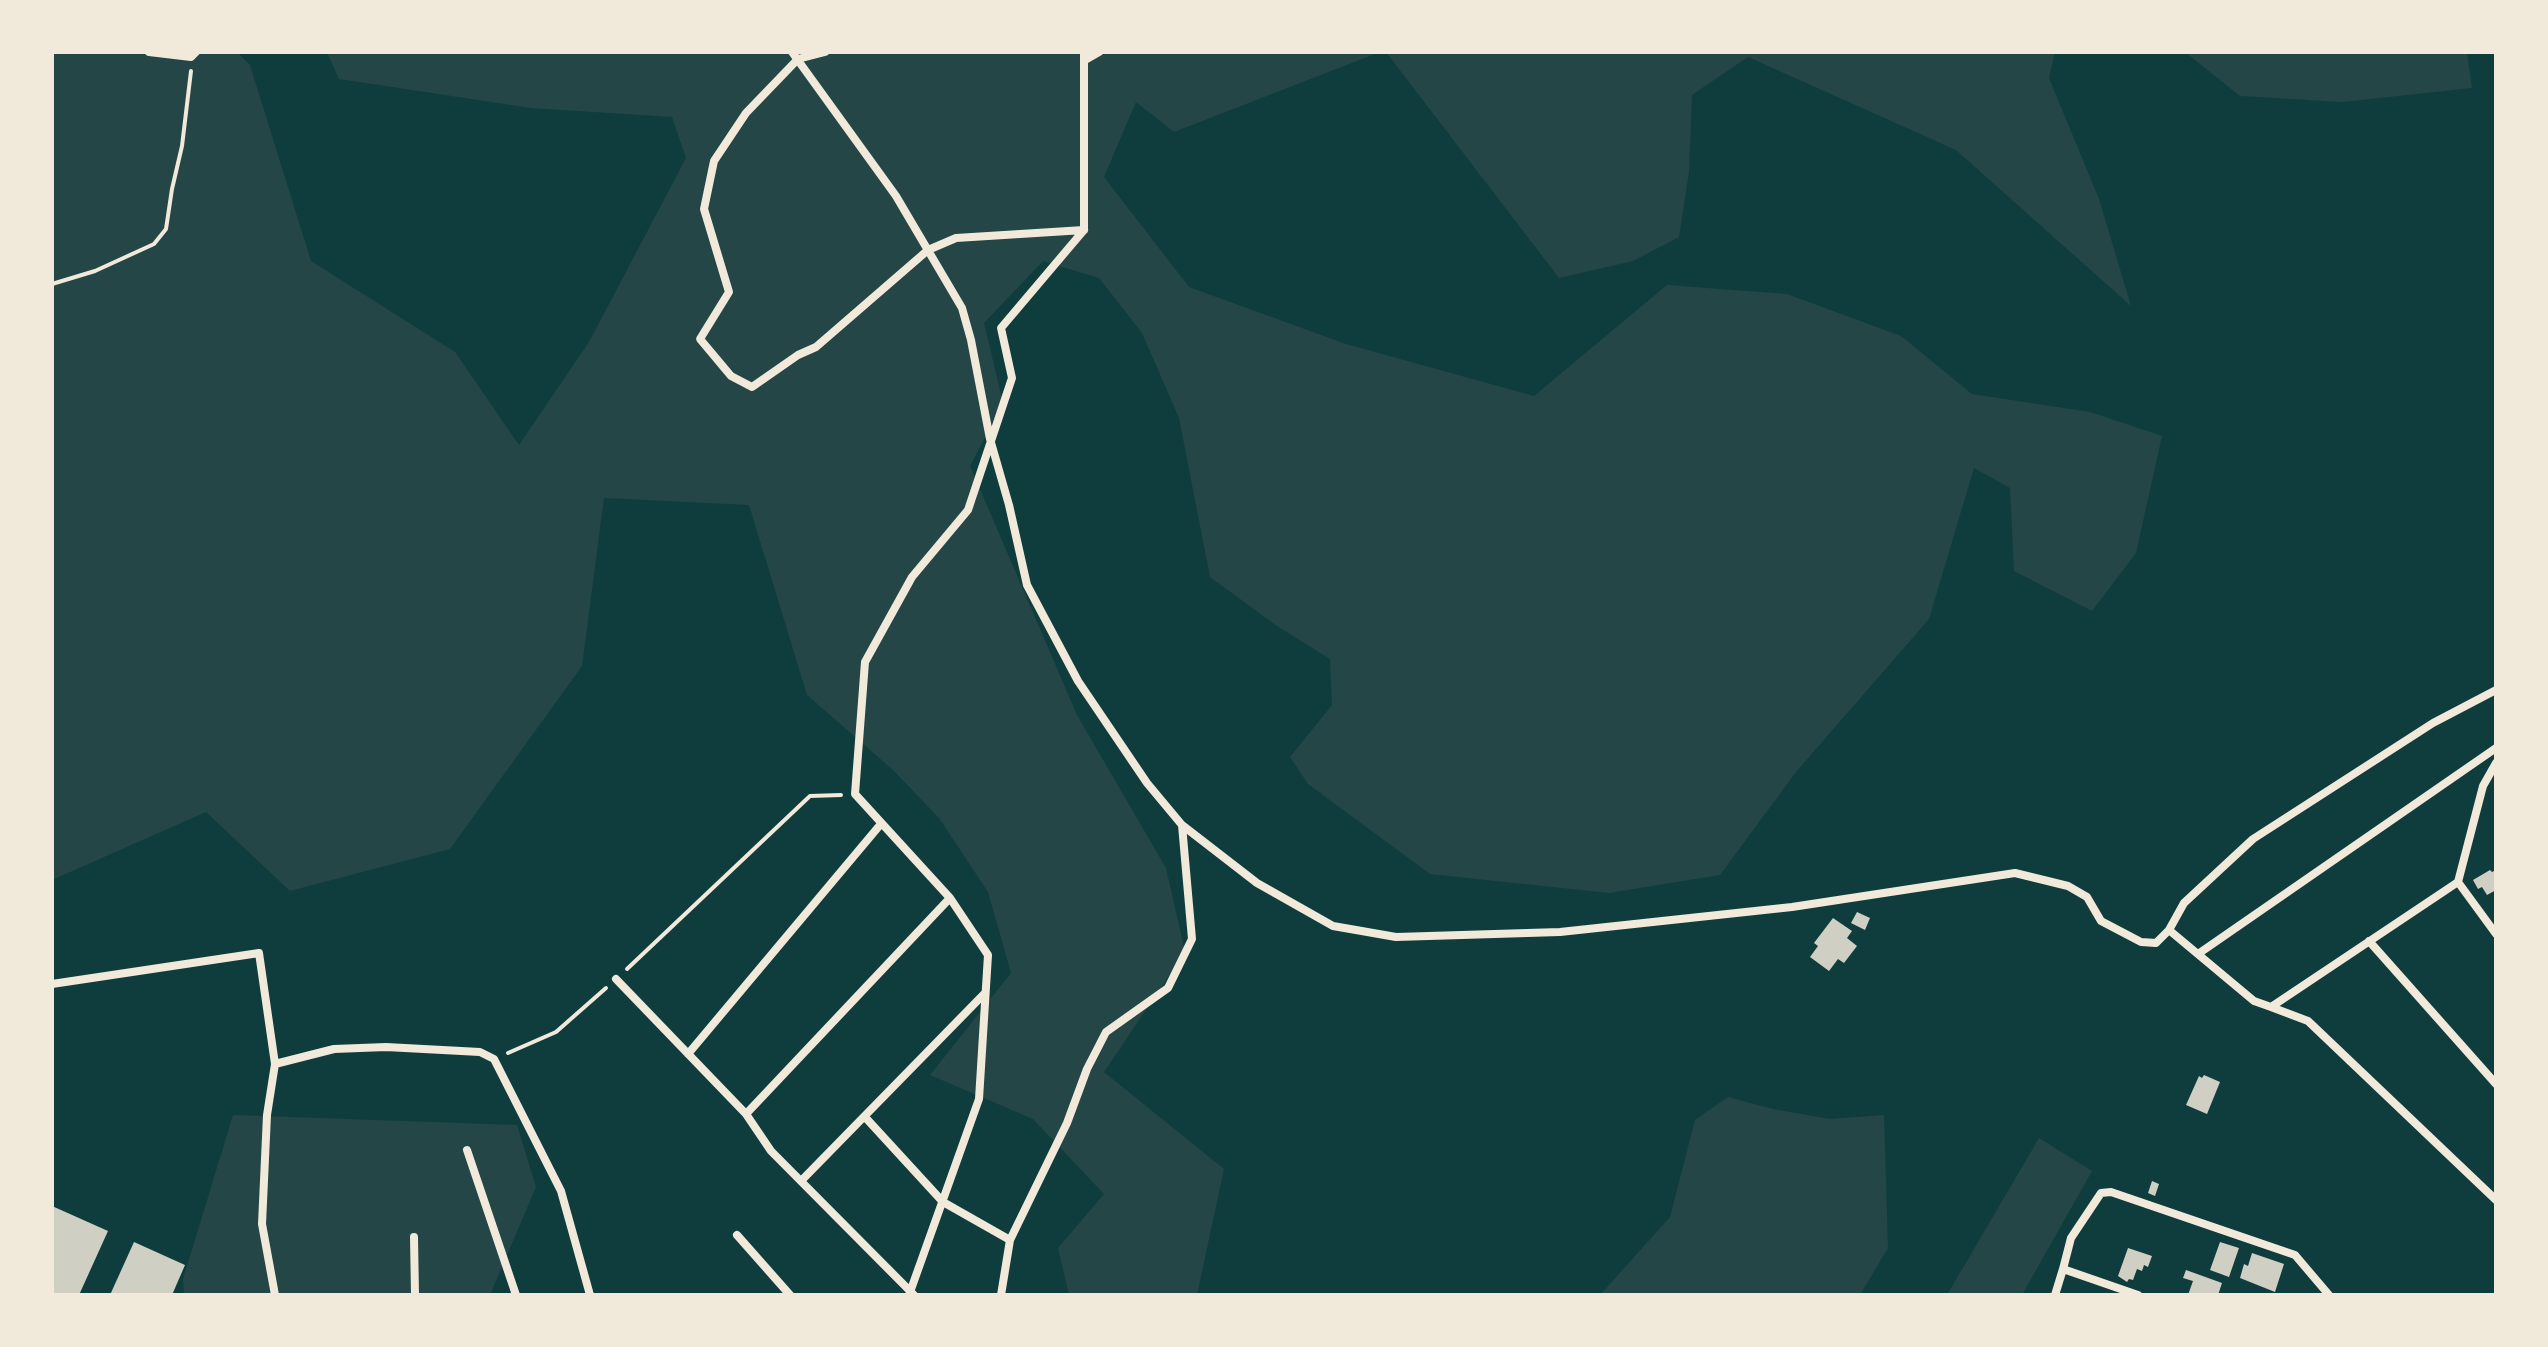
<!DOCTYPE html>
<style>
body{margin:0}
#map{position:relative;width:2548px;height:1347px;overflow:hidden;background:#0f3d3e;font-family:Karla,sans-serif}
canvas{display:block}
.frame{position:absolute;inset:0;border:54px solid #f1e9da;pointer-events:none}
</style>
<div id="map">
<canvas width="2548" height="1347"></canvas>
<div class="frame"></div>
</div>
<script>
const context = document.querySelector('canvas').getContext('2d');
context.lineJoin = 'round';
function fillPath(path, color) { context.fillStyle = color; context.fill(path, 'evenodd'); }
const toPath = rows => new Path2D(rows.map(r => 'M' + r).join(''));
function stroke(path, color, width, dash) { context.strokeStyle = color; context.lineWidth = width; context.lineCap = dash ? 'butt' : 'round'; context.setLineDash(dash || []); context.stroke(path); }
fillPath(toPath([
 [52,52,237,52,250,65,311,261,455,352,519,445,589,342,686,158,672,117,531,108,339,79,327,52,1380,52,1174,132,1136,102,1104,177,1189,287,1346,344,1534,396,1667,285,1787,294,1901,336,1972,394,2090,412,2162,436,2136,553,2092,611,2014,571,2010,488,1974,468,1929,619,1796,772,1720,875,1609,893,1430,874,1308,784,1290,757,1332,705,1330,659,1277,626,1210,577,1179,418,1142,333,1099,278,1043,261,984,323,1003,403,970,466,1077,715,1166,868,1185,952,1104,1072,1224,1169,1197,1295,1069,1295,1058,1248,1104,1194,1033,1119,930,1075,1011,973,988,892,939,818,893,770,807,695,749,505,604,498,582,666,450,849,290,891,206,812,52,880],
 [1386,52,2055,52,2049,78,2099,199,2131,306,1956,150,1748,57,1692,95,1689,172,1679,237,1633,261,1559,278],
 [2185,52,2467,52,2472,88,2342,102,2240,96],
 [1728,1097,1773,1109,1830,1119,1884,1115,1888,1248,1860,1295,1600,1295,1670,1217,1695,1120],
 [233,1115,517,1125,536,1187,490,1295,184,1295,183,1279],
 [2039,1138,2092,1171,2022,1295,1947,1295]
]), '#244646');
fillPath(toPath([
 [2490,870,2492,872,2496,870,2496,890,2487,895,2482,887,2478,889,2473,880],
 [1857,912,1870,918,1865,930,1851,923],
 [1833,918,1852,931,1847,938,1857,946,1844,963,1838,959,1829,971,1810,957,1818,946,1814,943],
 [2204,1075,2220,1082,2207,1114,2186,1105,2199,1076,2202,1078],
 [2152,1181,2159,1184,2155,1196,2148,1193],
 [52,1206,108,1231,79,1295,52,1295],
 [134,1242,185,1265,172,1295,110,1295],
 [2220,1242,2239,1248,2229,1277,2210,1270],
 [2128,1248,2152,1256,2148,1267,2144,1265,2142,1271,2137,1269,2133,1280,2129,1279,2127,1282,2118,1276],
 [2252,1253,2284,1264,2275,1292,2240,1278,2244,1264,2248,1266],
 [2186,1270,2222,1283,2218,1295,2188,1295,2193,1281,2183,1278]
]), '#cfcfc3');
stroke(toPath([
 [52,284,95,271,154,244,166,229,172,189,182,146,191,71],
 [627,969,810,796,841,795],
 [508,1053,556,1032,606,988]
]), '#f1e9da', 4);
stroke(toPath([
 [149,52,191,57,196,52],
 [792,52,896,196,962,308,971,340,990,439,1009,505,1027,585,1078,681,1147,783,1182,825,1257,883,1333,926,1396,937,1560,932,1792,907,2015,873,2068,886,2087,897,2101,921,2141,942,2156,943,2169,930,2184,903,2253,839,2433,723,2496,690],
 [825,52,798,59,746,113,714,161,704,209,729,292,700,339,731,376,752,387,798,355,816,347,928,250,956,238,1084,230,1084,52],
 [1085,60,1099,52],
 [2458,882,2496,934],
 [2169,930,2254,1001,2271,1007,2458,882,2483,786,2496,763],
 [2369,941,2496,1084],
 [2198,954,2496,748],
 [616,979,746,1114,771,1151,914,1295],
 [52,984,259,953,275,1064,267,1115,262,1224,275,1295],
 [2271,1007,2308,1021,2496,1200],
 [688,1054,880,825],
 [275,1064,334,1049,386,1047,480,1052,494,1059,561,1191,590,1295],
 [746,1114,950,898],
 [865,1117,943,1202,1010,1240],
 [467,1150,516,1295],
 [801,1181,985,993],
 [737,1235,790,1295],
 [414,1237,415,1295],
 [909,1295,979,1099,988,955,950,898,855,794,865,662,912,577,968,510,1012,378,1001,328,1084,230],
 [1001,1295,1010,1240,1067,1123,1087,1069,1106,1032,1168,988,1192,939,1182,825],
 [2055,1295,2063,1269],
 [2138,1295,2063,1269,2071,1238,2101,1193,2111,1192,2295,1255,2329,1295]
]), '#f1e9da', 8);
</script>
